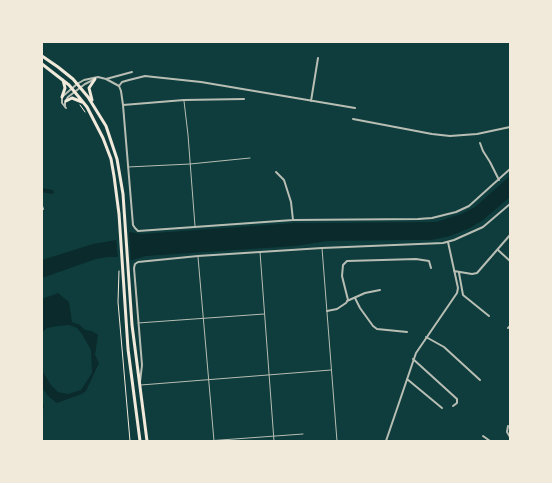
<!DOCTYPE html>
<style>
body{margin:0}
#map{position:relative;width:552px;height:483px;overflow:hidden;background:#0f3d3e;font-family:Montserrat,sans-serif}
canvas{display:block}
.frame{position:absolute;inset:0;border:43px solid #f1e9da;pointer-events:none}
</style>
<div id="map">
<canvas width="552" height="483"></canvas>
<div class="frame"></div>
</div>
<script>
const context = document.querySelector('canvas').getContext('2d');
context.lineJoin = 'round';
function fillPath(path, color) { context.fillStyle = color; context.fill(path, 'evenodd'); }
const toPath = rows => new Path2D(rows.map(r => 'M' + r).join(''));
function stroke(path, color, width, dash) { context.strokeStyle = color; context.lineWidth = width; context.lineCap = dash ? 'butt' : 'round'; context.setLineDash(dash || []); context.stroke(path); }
fillPath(toPath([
 [510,176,510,197,483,220,470,228,450,236,431,240,415,240,327,241,295,246,146,256,129,261,117,257,107,257,96,259,42,278,42,260,93,244,116,240,130,232,141,234,294,223,321,223,436,222,461,214,475,207],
 [58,293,69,302,72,322,80,325,85,330,92,331,98,335,95,355,99,363,86,391,82,394,57,403,48,396,42,388,42,367,44,374,51,385,58,392,68,394,81,390,92,373,91,350,82,334,77,328,69,325,58,326,47,328,42,332,42,299]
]), '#0a2a2b');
fillPath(toPath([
 [129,232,131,263,128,263,118,259,116,237,124,233]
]), '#0f3d3e');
stroke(toPath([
 [42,190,52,192],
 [42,407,42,406]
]), '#0a2a2b', 4);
stroke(toPath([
 [80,105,85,112],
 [119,271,118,302,130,441]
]), '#f1e9da', 1);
stroke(toPath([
 [184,101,188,135,195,226],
 [128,167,190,164,250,158],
 [322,248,337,441],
 [260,252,274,441],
 [198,257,214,441],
 [138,323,264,314],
 [141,385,331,370],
 [207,441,303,434]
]), '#b8beb3', 1);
stroke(toPath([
 [106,79,132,72],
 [119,86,121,91,123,105,133,225,135,228,138,231,293,220,418,219,432,218,456,212,469,206,510,169],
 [119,86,122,82,129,80,145,76,154,77,201,82,355,108],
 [311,101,318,58],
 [123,105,184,100,244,99],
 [65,107,65,102,68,97,85,84,95,79],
 [66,108,62,103,62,97,77,84,84,80,98,77,106,79,119,86],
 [353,119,432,134,450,136,477,134,510,127],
 [480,143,483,151,490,162,499,180],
 [276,172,284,180,291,202,293,220],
 [42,206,43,209],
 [498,250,510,261],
 [454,271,472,274,477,273,510,235],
 [459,273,463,295,489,316],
 [355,298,360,308,373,326,377,329,407,332],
 [347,301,365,293,380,290],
 [327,311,337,309,346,303,348,300,342,276,343,265,347,261,416,259,429,261,431,268],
 [508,328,510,326],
 [426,337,444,347,480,380],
 [413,359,457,399,457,403,453,406],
 [407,379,442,408],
 [140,382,142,365,134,268,135,264,138,262,198,256,322,248,443,243,454,240,483,227,510,204],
 [508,426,507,432,510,437],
 [483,436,490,441],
 [386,441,416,353,457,293,458,288,448,242]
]), '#b8beb3', 2);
stroke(toPath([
 [42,56,58,67,73,79,88,97,106,126,117,159,123,194,132,325,147,441],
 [42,64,69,85,87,107,103,138,111,159,114,176,119,214,128,349,140,441],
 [62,97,65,88,63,80],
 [92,100,89,88,95,79],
 [66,101,72,98,82,102]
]), '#f1e9da', 3);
</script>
